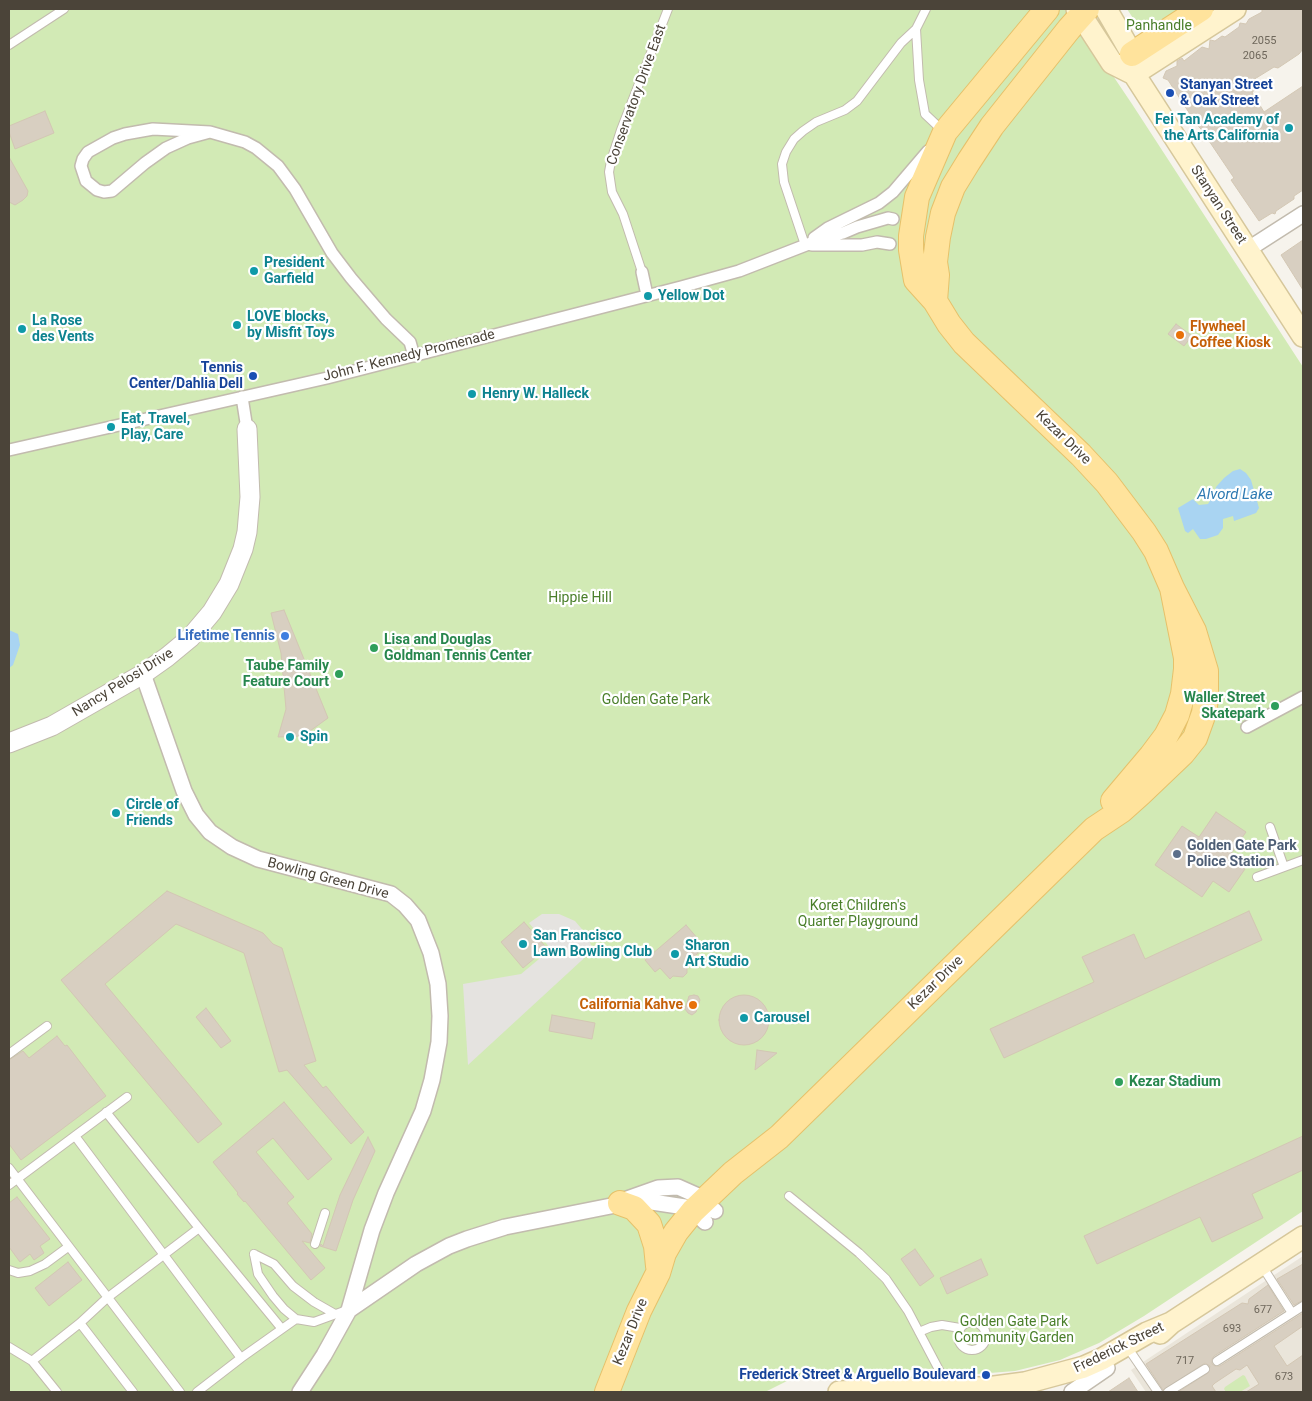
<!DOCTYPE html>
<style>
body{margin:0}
#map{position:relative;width:1312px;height:1401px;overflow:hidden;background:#f6f3ec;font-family:Roboto,sans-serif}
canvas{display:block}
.frame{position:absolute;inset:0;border:10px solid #4b4439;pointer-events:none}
</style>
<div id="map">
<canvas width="1312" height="1401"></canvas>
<div class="frame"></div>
</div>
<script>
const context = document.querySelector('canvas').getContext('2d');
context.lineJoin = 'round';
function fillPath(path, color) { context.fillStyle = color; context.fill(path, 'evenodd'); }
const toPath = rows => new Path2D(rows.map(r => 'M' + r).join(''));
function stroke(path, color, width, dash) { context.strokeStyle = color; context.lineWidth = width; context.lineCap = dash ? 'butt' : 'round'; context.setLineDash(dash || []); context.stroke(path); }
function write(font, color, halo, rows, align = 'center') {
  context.font = font + ' Roboto,sans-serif'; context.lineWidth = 4.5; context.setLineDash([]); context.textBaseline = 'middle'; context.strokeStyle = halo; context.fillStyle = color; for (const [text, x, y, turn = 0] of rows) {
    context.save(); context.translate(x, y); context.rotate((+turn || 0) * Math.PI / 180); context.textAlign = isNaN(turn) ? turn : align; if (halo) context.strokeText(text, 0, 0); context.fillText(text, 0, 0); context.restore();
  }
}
fillPath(toPath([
 [1303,1256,1303,1392,1146,1392,1131,1370]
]), '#eae5da');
fillPath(toPath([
 [9,9,1068,9,1132,104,1303,367,1303,1211,1144,1316,1099,1343,1060,1360,1015,1371,977,1374,920,1368,911,1370,795,1377,765,1392,9,1392],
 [1127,9,1218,9,1154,50],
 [1243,1375,1245,1376,1250,1386,1240,1392,1226,1392,1224,1389,1225,1387]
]), '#d2eab5');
fillPath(toPath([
 [542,914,559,914,575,921,587,935,593,950,468,1065,463,984,521,974,551,949,529,923]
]), '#e5e3e0');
fillPath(toPath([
 [1240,469,1246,473,1251,480,1259,508,1256,513,1234,521,1233,516,1223,519,1223,528,1218,535,1206,539,1200,539,1193,529,1188,533,1185,531,1178,508,1193,499,1199,505,1208,504,1214,494,1216,487,1224,478,1233,471],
 [9,630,18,634,20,645,13,665,9,668]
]), '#a9d4f2');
const building = toPath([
 [1262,9,1303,9,1303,49,1299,54,1278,68,1274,67,1253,80,1258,88,1252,92,1264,112,1303,86,1303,190,1294,196,1294,199,1276,211,1275,214,1272,213,1259,221,1231,180,1234,178,1201,129,1197,125,1168,80,1163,78,1166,71,1177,66,1177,61,1182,58,1184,61,1202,47,1209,49,1210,40,1215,41,1222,36,1225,37,1239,27,1240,23,1246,24,1249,19,1262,12,1262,9],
 [45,111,54,133,15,149,9,132,9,126,45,111],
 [9,157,28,191,27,196,23,200,15,205,9,202,9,157],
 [1303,240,1303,290,1281,255,1303,240],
 [1176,324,1192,336,1184,346,1168,334,1176,324],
 [284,610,328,718,303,736,278,737,286,709,281,653,271,613,284,610],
 [1216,812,1246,832,1228,858,1245,869,1229,892,1213,881,1202,897,1155,865,1182,826,1199,837,1216,812],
 [167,891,263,933,273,944,282,948,316,1061,304,1065,323,1088,326,1086,364,1132,351,1144,287,1070,279,1072,244,953,176,924,105,984,222,1124,198,1143,61,980,167,891],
 [1249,911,1262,940,1004,1058,990,1029,1094,982,1082,957,1134,934,1145,959,1249,911],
 [524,922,545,946,540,951,542,952,523,968,501,942,524,922],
 [686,925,705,947,687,963,687,973,683,977,673,976,670,979,660,968,655,972,645,960,686,925],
 [694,995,698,996,700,1000,696,1012,692,1015,688,1013,685,1009,689,996,694,995],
 '719 1020a25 25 0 1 1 50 0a25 25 0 1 1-50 0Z',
 [206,1008,231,1041,221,1048,196,1017,206,1008],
 [552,1015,595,1023,592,1039,549,1031,552,1015],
 [57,1036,65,1046,67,1045,106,1096,21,1160,9,1144,9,1060,23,1051,29,1058,57,1036],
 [757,1050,777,1053,755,1070,757,1050],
 [284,1102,332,1159,308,1180,273,1138,256,1152,294,1197,287,1203,312,1234,310,1243,302,1241,325,1268,311,1280,245,1201,244,1202,237,1194,238,1193,213,1162,284,1102],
 [1303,1136,1303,1170,1252,1194,1263,1218,1212,1242,1200,1217,1097,1264,1084,1236,1303,1136],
 [368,1137,375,1151,353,1200,336,1251,320,1246,321,1244,323,1246,340,1195,368,1137],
 [17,1197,50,1239,40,1246,44,1253,34,1260,30,1254,20,1262,9,1247,9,1203,17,1197],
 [915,1249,934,1276,920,1286,901,1259,915,1249],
 [981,1259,988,1275,947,1294,940,1278,981,1259],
 [68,1262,82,1280,49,1306,35,1288,68,1262],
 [1303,1264,1303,1300,1294,1305,1277,1279,1303,1264],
 [1268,1285,1284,1311,1214,1356,1212,1359,1212,1364,1215,1366,1220,1366,1303,1313,1303,1326,1274,1346,1287,1366,1303,1355,1303,1392,1246,1392,1259,1384,1247,1365,1240,1370,1236,1369,1215,1383,1212,1386,1216,1392,1178,1392,1208,1373,1210,1366,1205,1363,1163,1390,1146,1364,1242,1303,1248,1304,1249,1299,1268,1285],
 [1129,1378,1138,1392,1108,1392,1129,1378]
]);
fillPath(building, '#d8cfc1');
stroke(building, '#d3c7b4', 1);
const service = toPath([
 [926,9,916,29,919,80,925,114,943,131],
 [9,45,64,9],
 [805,245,784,182,782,164,786,152,794,139,803,131,816,122,845,110,857,101,901,43,916,29],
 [642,272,623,214,612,192,609,172,611,161,621,130,668,9],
 [1270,827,1284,867],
 [1257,877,1303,860],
 [9,1054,47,1026],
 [106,1112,199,1228,282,1329],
 [75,1136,241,1358],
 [9,1168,180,1392],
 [9,1185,127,1097],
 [789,1196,859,1253,886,1279,908,1311,947,1385],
 [315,1244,325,1213],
 [254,1254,258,1274,273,1296,284,1309,296,1319,314,1322,347,1310],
 [254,1254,274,1264,293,1286,314,1302,335,1314],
 [1262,1266,1292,1313],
 [9,1270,18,1273,30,1271,45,1264,68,1247],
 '958 1336a14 14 0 1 1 28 0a14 14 0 1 1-28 0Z',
 [80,1323,133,1392],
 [919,1332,931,1327,942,1325,960,1328],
 [9,1347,32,1361,57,1392],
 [1132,1354,1158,1392],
 [32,1361,80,1323,107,1298,199,1228],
 [1217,1361,1303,1306],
 [197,1392,241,1358,296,1319],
 [1168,1392,1205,1369]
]);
const pedestrian = toPath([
 [153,129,210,132,188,138,166,148,145,163,112,191,104,192,97,190,86,181,81,166,83,159,88,152,113,138,125,134,153,129],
 [210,132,245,142,256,148,278,166,295,189,332,253,351,278,386,319,410,342,414,356],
 [814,238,828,228,879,203,893,192,928,151],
 [812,245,862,245,877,242,890,244],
 [642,272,647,295],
 [242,397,247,429],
 [9,450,327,378,681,287,739,271,824,238,843,233,857,227,888,218,893,219],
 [1247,727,1303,697]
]);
const minor = toPath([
 [1247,250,1303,214],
 [143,674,184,791,196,815,210,832,232,847,258,859,391,894,405,905,418,920,431,953,438,984,440,1016,439,1042,432,1080,423,1111,386,1193,372,1230,349,1310],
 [627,1199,658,1188,678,1187,696,1195,715,1211],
 [300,1392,324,1355,349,1310,416,1264,449,1246,467,1239,505,1227,631,1202,652,1202,685,1207,693,1211,705,1222],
 [1072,1392,1107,1368]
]);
const tertiary = toPath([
 [9,743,52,726,143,674,167,657,190,638,212,612,229,584,243,549,247,532,250,497,247,429]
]);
const secondary = toPath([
 [1077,9,1112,63,1134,74],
 [1106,9,1132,54,1134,74,1303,336],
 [1134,74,1235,9],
 [1160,1333,1171,1323,1303,1237],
 [839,1392,919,1388,987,1388,1025,1383,1084,1367,1102,1359,1147,1333,1171,1323]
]);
const primary = toPath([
 [1047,9,945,132,917,197,911,236,911,250,916,280,935,301,949,324,964,343,1081,455,1107,483,1144,532,1156,551,1172,588,1186,658,1186,669,1183,694,1177,715,1166,736,1151,756,1113,801],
 [1132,54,1201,9],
 [935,301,937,275,935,262,938,237,943,213,953,187,969,161,992,126,1069,29,1087,9],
 [620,1203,634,1208,649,1224,656,1246,658,1266],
 [607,1392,639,1311,658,1273,664,1253,676,1232,693,1211,733,1173,779,1137,1094,829,1121,811,1140,794,1183,753,1195,738,1204,713,1206,699,1206,671,1194,631,1172,588]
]);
stroke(service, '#c2bbae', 10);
stroke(pedestrian, '#c2bbae', 14);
stroke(minor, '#c2bbae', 18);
stroke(tertiary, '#c2bbae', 21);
stroke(secondary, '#d6c79b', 24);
stroke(primary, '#e6c16a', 26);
stroke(service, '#fff', 8);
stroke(pedestrian, '#fff', 11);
stroke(minor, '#fff', 15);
stroke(tertiary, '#fff', 19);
stroke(secondary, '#fff3cd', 21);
stroke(primary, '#ffe39c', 24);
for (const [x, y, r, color] of [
 [1170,93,5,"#1a4fb4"],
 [1289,128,5,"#0f9aa8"],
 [254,271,5,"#0f9aa8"],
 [648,296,5,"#0f9aa8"],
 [237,325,5,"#0f9aa8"],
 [22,329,5,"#0f9aa8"],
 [1180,335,5,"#e8710a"],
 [253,376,5,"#1a4fb4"],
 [472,394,5,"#0f9aa8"],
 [111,427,5,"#0f9aa8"],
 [285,636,5,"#3f7fe0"],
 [374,648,5,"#2e9e5b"],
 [339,674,5,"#2e9e5b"],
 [1275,706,5,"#2e9e5b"],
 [290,737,5,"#0f9aa8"],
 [116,813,5,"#0f9aa8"],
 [1177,854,5,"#5c6f8a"],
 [523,944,5,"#0f9aa8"],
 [675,954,5,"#0f9aa8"],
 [693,1005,5,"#e8710a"],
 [744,1018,5,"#0f9aa8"],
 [1119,1082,5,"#2e9e5b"],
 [986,1375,5,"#1a4fb4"]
]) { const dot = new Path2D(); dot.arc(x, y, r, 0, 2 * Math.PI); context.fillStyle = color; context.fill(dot); stroke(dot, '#fff', 2); }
write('11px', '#6e675b', null, [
 ["2055",1264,41],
 ["2065",1255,56],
 ["677",1263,1310],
 ["693",1232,1329],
 ["717",1185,1361],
 ["673",1284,1377]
]);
write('14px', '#4a7f2a', '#fff', [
 ["Panhandle",1159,26],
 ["Hippie Hill",580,598],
 ["Golden Gate Park",656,700],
 ["Koret Children's",858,906],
 ["Quarter Playground",858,922],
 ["Golden Gate Park",1014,1322],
 ["Community Garden",1014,1338]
]);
write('bold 14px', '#164399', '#fff', [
 ["Stanyan Street",1180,85,"left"],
 ["& Oak Street",1180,101,"left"],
 ["Tennis",243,368],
 ["Center/Dahlia Dell",243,384],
 ["Frederick Street & Arguello Boulevard",976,1375]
], 'right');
write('14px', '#4b4439', '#fff', [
 ["Conservatory Drive East",637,95,-70],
 ["Stanyan Street",1218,205,57],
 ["John F. Kennedy Promenade",409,356,-14],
 ["Kezar Drive",1063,438,44],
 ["Nancy Pelosi Drive",123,683,-32],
 ["Bowling Green Drive",328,879,15],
 ["Kezar Drive",936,983,-44],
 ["Kezar Drive",631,1332,-68],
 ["Frederick Street",1119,1348,-26]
]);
write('bold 14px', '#0d838f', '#fff', [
 ["Fei Tan Academy of",1279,120,"right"],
 ["the Arts California",1279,136,"right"],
 ["President",264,263],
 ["Garfield",264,279],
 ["Yellow Dot",658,296],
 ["LOVE blocks,",247,317],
 ["by Misfit Toys",247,333],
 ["La Rose",32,321],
 ["des Vents",32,337],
 ["Henry W. Halleck",482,394],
 ["Eat, Travel,",121,419],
 ["Play, Care",121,435],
 ["Spin",300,737],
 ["Circle of",126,805],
 ["Friends",126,821],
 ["San Francisco",533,936],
 ["Lawn Bowling Club",533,952],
 ["Sharon",685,946],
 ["Art Studio",685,962],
 ["Carousel",754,1018]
], 'left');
write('bold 14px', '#c56008', '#fff', [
 ["Flywheel",1190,327],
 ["Coffee Kiosk",1190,343],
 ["California Kahve",683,1005,"right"]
], 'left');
write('bold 14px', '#366cbe', '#fff', [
 ["Lifetime Tennis",275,636]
], 'right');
write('bold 14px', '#27864d', '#fff', [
 ["Lisa and Douglas",384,640],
 ["Goldman Tennis Center",384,656],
 ["Taube Family",329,666,"right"],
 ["Feature Court",329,682,"right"],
 ["Waller Street",1265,698,"right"],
 ["Skatepark",1265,714,"right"],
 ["Kezar Stadium",1129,1082]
], 'left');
write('bold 14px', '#4e5e75', '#fff', [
 ["Golden Gate Park",1187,846],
 ["Police Station",1187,862]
], 'left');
write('italic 15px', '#2e7ab2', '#fff', [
 ["Alvord Lake",1235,495]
]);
</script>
